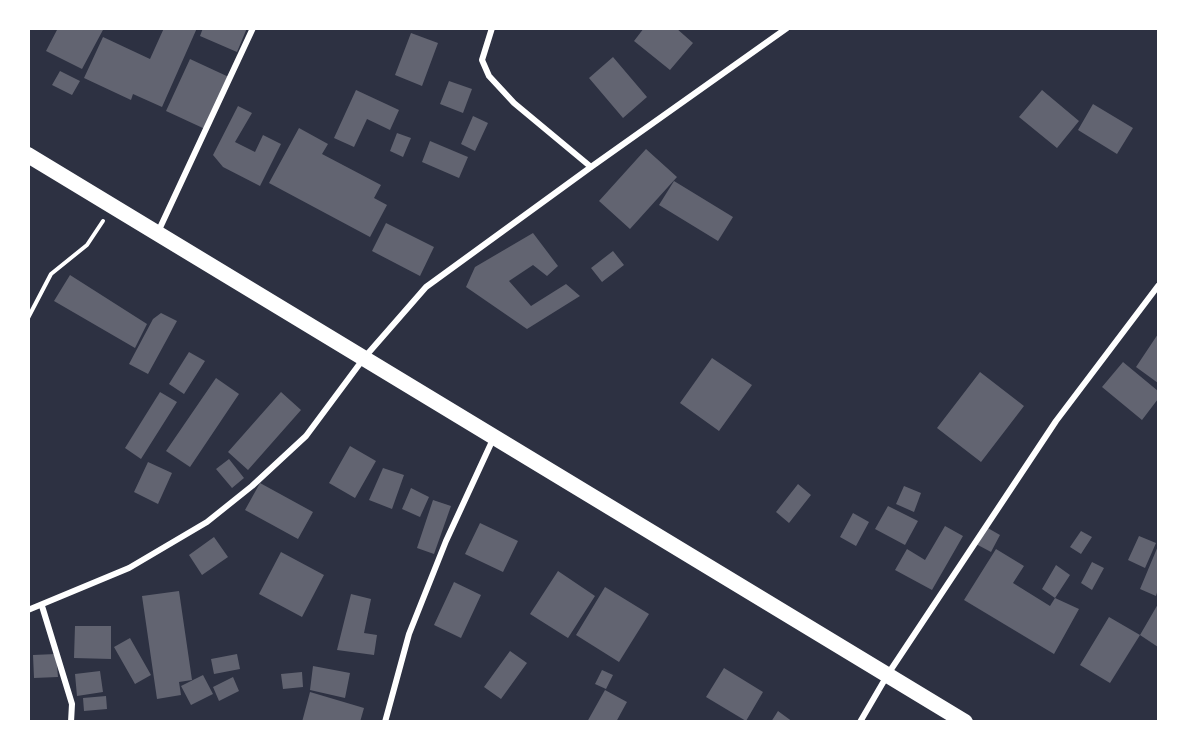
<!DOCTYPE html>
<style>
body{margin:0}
#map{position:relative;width:1187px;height:750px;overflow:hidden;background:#2d3142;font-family:Manrope,sans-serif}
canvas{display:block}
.frame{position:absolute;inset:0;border:30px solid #fff;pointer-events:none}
</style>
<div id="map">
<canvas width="1187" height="750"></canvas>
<div class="frame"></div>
</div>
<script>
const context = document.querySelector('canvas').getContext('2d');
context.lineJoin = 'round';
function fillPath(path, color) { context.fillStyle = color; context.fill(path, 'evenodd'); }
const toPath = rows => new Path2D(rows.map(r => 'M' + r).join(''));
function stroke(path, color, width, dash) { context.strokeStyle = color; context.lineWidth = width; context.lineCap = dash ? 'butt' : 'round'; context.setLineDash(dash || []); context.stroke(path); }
fillPath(toPath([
 [58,28,104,28,82,69,46,51],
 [164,28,197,28,162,107,133,94,131,100,84,78,103,37,150,59],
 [203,28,247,28,237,52,200,36],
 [644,28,676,28,693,43,670,70,634,41],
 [411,33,438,43,422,86,395,75],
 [613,57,647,97,623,118,589,78],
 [190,59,231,78,205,129,166,111],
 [60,71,80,81,72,95,52,85],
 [449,81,472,89,463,113,440,104],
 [356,90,399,110,390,130,367,119,354,147,334,138],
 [1042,90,1079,121,1057,148,1019,117],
 [1093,104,1133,128,1117,154,1078,130],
 [238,106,252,113,235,142,255,152,263,135,281,144,260,186,223,167,213,155],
 [473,116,488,123,475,151,461,144],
 [299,128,328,144,322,154,381,185,374,198,387,205,370,237,269,183],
 [397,133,411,138,403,157,390,151],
 [430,141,468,157,459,178,422,162],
 [646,149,677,177,630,229,599,201],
 [674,181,733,217,718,241,659,205],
 [386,223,434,247,420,276,372,251],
 [533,233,558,266,547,276,533,265,509,281,531,306,566,284,580,296,527,329,466,287,475,267],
 [613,251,624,265,602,282,591,268],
 [70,275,147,324,135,348,54,301],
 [161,313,177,321,148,374,129,364,153,319],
 [1158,334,1158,383,1136,367],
 [189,352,205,361,184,394,169,384],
 [712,358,752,385,719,431,680,403],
 [1123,362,1158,391,1158,399,1142,420,1102,387],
 [980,372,1024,406,981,462,937,428],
 [216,378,239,394,190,467,166,451],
 [160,392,177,402,141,459,125,448],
 [281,392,301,410,248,470,228,452],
 [350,446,376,461,355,498,329,483],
 [229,459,244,478,232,488,216,469],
 [148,462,172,473,158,504,134,492],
 [383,468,404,475,392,509,369,500],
 [260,483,313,512,298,539,245,510],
 [798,484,811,495,789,523,776,512],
 [904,486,921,493,914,512,896,504],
 [411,488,429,497,420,517,402,509],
 [433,500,451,506,434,554,417,548],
 [888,506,918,521,905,545,875,529],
 [853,513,869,522,856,546,840,537],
 [480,523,518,541,503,572,465,554],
 [945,526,963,536,932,590,895,570,907,549,925,560],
 [986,527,1000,535,991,552,976,544],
 [1081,531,1092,537,1081,554,1070,547],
 [1139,536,1156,543,1145,568,1128,560],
 [214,537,228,557,202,575,189,555],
 [1158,546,1158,589,1156,596,1140,589],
 [996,549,1024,566,1013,583,1050,606,1055,598,1079,609,1054,654,964,600],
 [281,552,324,575,302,617,259,594],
 [1092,562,1104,568,1092,590,1081,583],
 [1056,565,1070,575,1055,598,1042,589],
 [558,571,595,596,568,638,530,614],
 [454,582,481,595,461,638,434,625],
 [605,587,649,614,619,662,576,635],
 [179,591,192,680,179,682,181,695,157,699,142,596],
 [351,594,371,599,364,633,377,635,374,655,337,650],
 [1158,604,1158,647,1140,635],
 [1109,617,1140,635,1110,683,1080,665],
 [75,626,111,626,111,659,74,658],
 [130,638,151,675,135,684,114,647],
 [510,651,527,663,501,699,484,687],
 [56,654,58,677,34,678,33,655],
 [237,654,240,669,214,674,211,659],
 [313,666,350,673,345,698,310,690],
 [724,668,763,692,746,721,706,697],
 [602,670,613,675,606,689,595,684],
 [100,671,103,692,77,696,75,674],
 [302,672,303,687,283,689,281,674],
 [203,675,213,694,191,705,181,686],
 [233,677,239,691,219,701,213,687],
 [605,690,627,702,616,722,587,722],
 [310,692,364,708,360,722,302,722],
 [106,696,107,709,84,711,83,698],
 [778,711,793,722,771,722]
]), '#626471');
stroke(toPath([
 [28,318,51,274,87,245,103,221]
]), '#fff', 4);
stroke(toPath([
 [492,28,482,60,489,76,514,103,591,167],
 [158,232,253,28],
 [42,606,72,704,71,722],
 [28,610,129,568,207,522,252,486,306,436,364,358,426,287,591,167,787,28],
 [385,722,409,634,446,541,494,437],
 [860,722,888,674,1056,421,1158,286]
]), '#fff', 6);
stroke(toPath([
 [28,155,965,722]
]), '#fff', 16);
</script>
